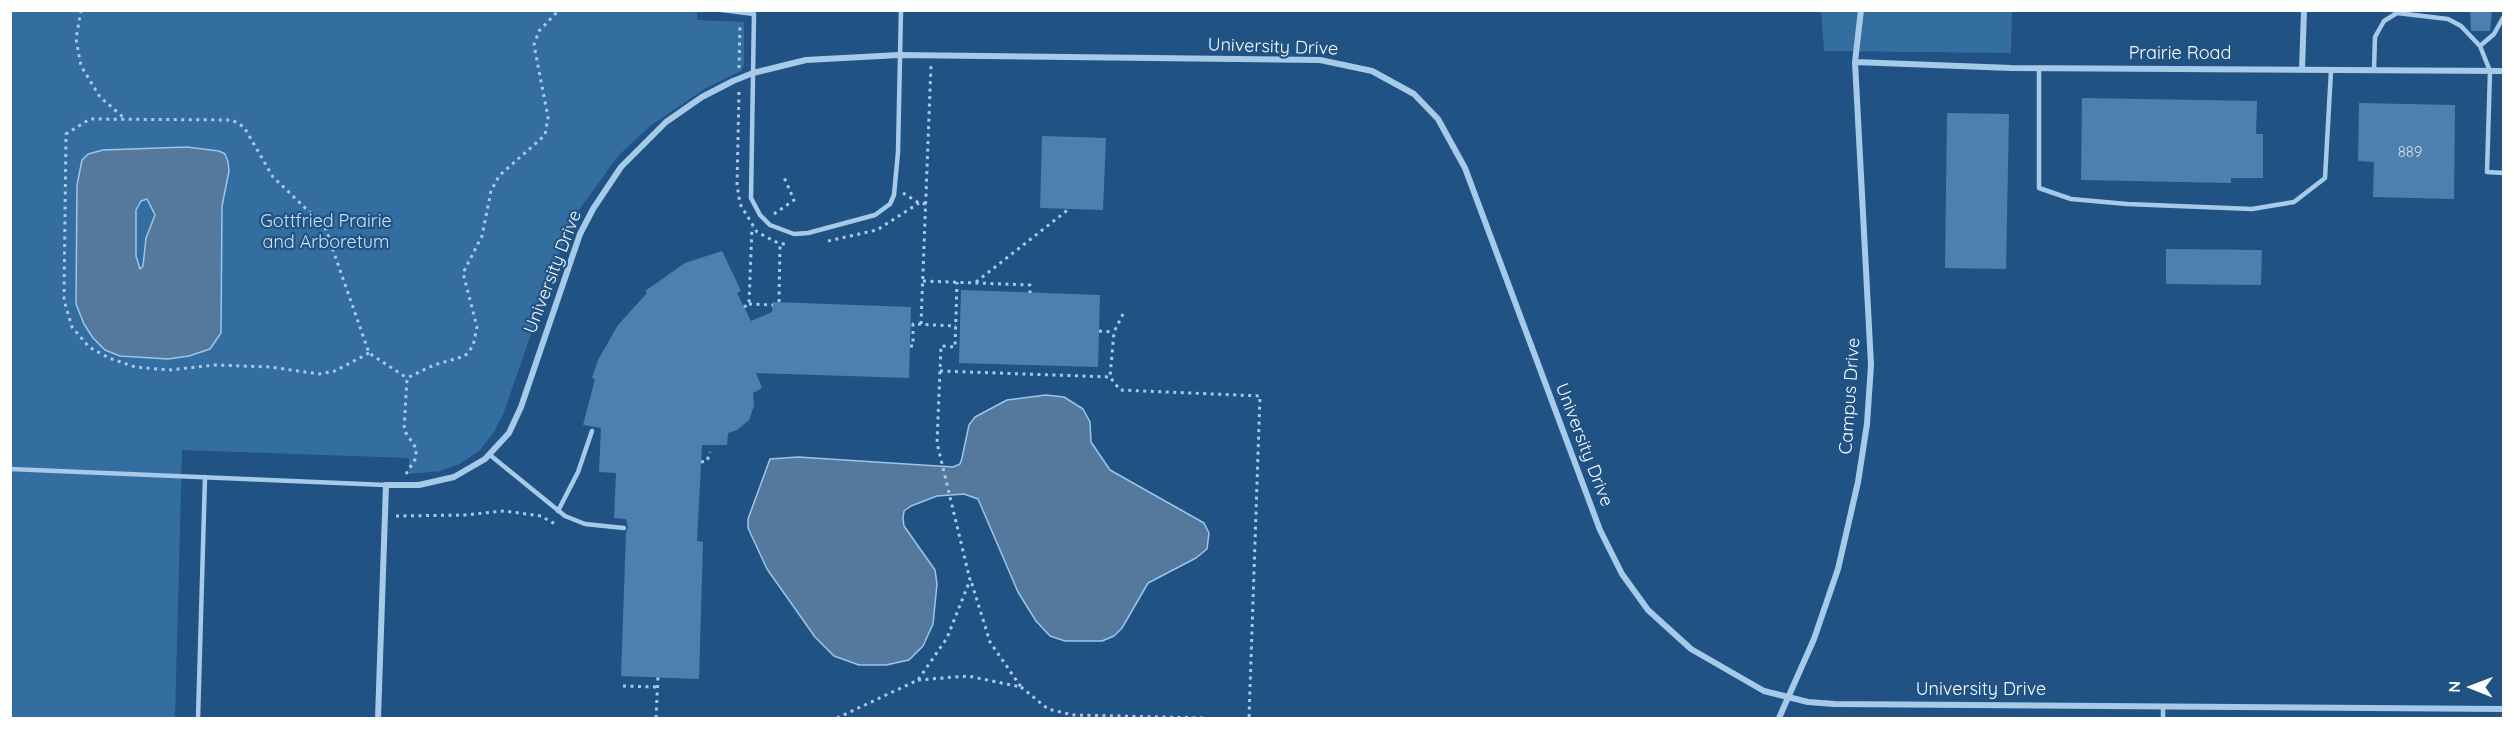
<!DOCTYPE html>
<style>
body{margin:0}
#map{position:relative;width:2514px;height:729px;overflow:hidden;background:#205384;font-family:Quicksand,sans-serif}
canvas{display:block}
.frame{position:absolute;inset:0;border:12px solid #fff;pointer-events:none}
.north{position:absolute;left:2442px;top:657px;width:60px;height:60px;-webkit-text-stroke:4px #205384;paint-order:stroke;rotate:271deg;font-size:16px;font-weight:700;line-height:24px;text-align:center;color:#fff}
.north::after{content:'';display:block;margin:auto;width:21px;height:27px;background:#fff;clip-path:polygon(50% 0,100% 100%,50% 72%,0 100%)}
</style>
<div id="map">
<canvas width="2514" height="729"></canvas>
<div class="frame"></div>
<div class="north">N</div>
</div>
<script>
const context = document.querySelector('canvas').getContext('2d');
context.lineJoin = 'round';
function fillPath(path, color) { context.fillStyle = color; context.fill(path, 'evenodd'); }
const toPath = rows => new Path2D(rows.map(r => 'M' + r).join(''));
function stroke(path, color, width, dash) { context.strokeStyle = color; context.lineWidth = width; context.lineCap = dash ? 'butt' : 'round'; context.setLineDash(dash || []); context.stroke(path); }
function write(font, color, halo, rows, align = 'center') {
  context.font = font + ' Quicksand,sans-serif'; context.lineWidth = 4.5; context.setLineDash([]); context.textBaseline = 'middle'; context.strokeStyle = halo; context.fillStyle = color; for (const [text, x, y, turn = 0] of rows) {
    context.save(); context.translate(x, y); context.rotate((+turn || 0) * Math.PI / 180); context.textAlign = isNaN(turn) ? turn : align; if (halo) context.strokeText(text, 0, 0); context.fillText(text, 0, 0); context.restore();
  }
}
fillPath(toPath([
 [10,11,697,11,697,20,744,22,744,65,741,71,706,88,650,126,618,156,579,210,558,256,504,412,494,432,480,450,460,464,440,471,409,474,409,458,182,450,175,718,11,718],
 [1821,11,2012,11,2011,53,1824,51]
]), '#346ea1');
const water = toPath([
 [187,147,219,151,225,154,228,162,229,171,222,206,221,333,210,349,189,356,168,359,120,356,105,350,93,338,84,324,76,304,77,185,82,160,88,154,103,150,187,147],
 [147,199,155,215,146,238,143,266,140,269,136,256,136,210,141,201,147,199],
 [1046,395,1064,397,1083,409,1090,422,1091,442,1110,470,1204,523,1209,533,1207,549,1196,558,1148,583,1122,628,1114,636,1102,641,1065,641,1050,636,1036,621,1018,592,978,499,964,494,937,496,911,506,904,511,903,518,904,526,935,570,937,584,933,624,923,646,909,660,886,665,859,665,834,656,815,637,767,569,748,528,748,519,770,459,798,457,953,467,960,464,962,458,969,425,975,417,1007,400,1046,395]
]);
fillPath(water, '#55799c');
stroke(water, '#9bc6eb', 1.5);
fillPath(toPath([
 [2470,10,2492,10,2490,31,2471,31],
 [2082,98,2257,101,2256,134,2263,134,2263,178,2231,178,2231,183,2081,180],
 [2359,103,2455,105,2454,199,2373,197,2374,162,2358,161],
 [1947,113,2009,114,2006,269,1945,268],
 [1042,136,1106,138,1103,210,1040,208],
 [2166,249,2262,250,2261,285,2166,284],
 [722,251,741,291,737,293,751,321,772,312,773,302,911,307,909,378,756,373,762,388,753,393,754,406,749,420,737,430,728,433,727,445,702,445,697,541,703,542,699,679,621,676,626,532,628,528,626,519,614,518,616,473,599,472,601,428,583,425,595,379,592,378,598,360,618,325,647,293,645,291,685,263],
 [961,290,1100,295,1098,367,959,363]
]), '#4d80ae');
stroke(toPath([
 [81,10,76,39,81,66,100,97,124,118],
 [739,68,740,23],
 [739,92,737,185,740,204,757,232,776,242,788,245],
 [903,193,919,203,926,204],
 [774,214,794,200,783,175],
 [828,241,877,230,919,203],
 [923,281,1030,285,1030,293],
 [976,282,1069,209],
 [779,302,780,244],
 [749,304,773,305],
 [744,307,749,304,752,227],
 [1123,314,1114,332,1110,377,1120,390,1260,396,1249,718],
 [921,324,931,65],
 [1099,331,1114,332],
 [910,346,913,346,913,324,956,326],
 [369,353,335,371,319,374,270,367,215,365,169,370,135,367,109,358,89,347,72,327,64,300,66,134,90,119,232,120,244,127,273,177,325,227,369,353,407,378],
 [940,371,1110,377],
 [701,462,707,461,710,452],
 [406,474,416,458,416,448,404,430,407,378,434,365,465,356,473,346,477,327,463,273,482,236,491,191,499,176,545,135,548,117,534,45,539,31,559,10],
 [396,516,465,515,504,511,541,516,555,524],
 [918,680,968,676,1021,687,990,642,971,581],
 [623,686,658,687],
 [1021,687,1048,709,1073,715,1206,718],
 [656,718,658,677],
 [837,718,918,680,947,638,970,580,937,443,941,346,955,347,957,282]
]), '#a8cae9', 3, [3, 4.5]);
stroke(toPath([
 [722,10,754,14,751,198,760,215,770,225,794,234,808,233,875,215,890,204,894,195,898,152,901,10],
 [2480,46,2494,34,2504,16],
 [2039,68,2039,188,2071,199,2127,204,2252,209,2294,202,2325,178,2331,71],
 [2374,70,2375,37,2384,21,2397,13,2448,19,2461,26,2480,46,2490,71,2487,172,2504,173],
 [490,455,565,516,585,524,624,528],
 [10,469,386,485],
 [558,511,578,472,592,431],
 [198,718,205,477],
 [2163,718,2163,706]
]), '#a8cae9', 4.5);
stroke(toPath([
 [1855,62,2011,68,2504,71],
 [2302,70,2304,10],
 [378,718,386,485,419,485,454,477,485,459,509,433,521,407,580,234,593,209,621,167,666,122,702,97,733,81,753,73,806,60,899,55,1320,60,1372,71,1414,94,1438,119,1465,168,1600,530,1622,574,1648,610,1691,649,1764,691,1808,702,1835,704,2504,709],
 [1779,718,1814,639,1838,569,1858,482,1867,424,1871,365,1855,62,1861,10]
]), '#a8cae9', 6);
write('15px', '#d2dfeb', null, [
 ["889",2410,152]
]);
write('18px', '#fff', '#205384', [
 ["University Drive",1273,47,2],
 ["Prairie Road",2180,54],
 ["University Drive",553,272,-69],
 ["Campus Drive",1850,396,-86],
 ["University Drive",1584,445,69],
 ["University Drive",1981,690]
]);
write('18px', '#cce3f7', '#205384', [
 ["Gottfried Prairie",326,222],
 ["and Arboretum",326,243]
]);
</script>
